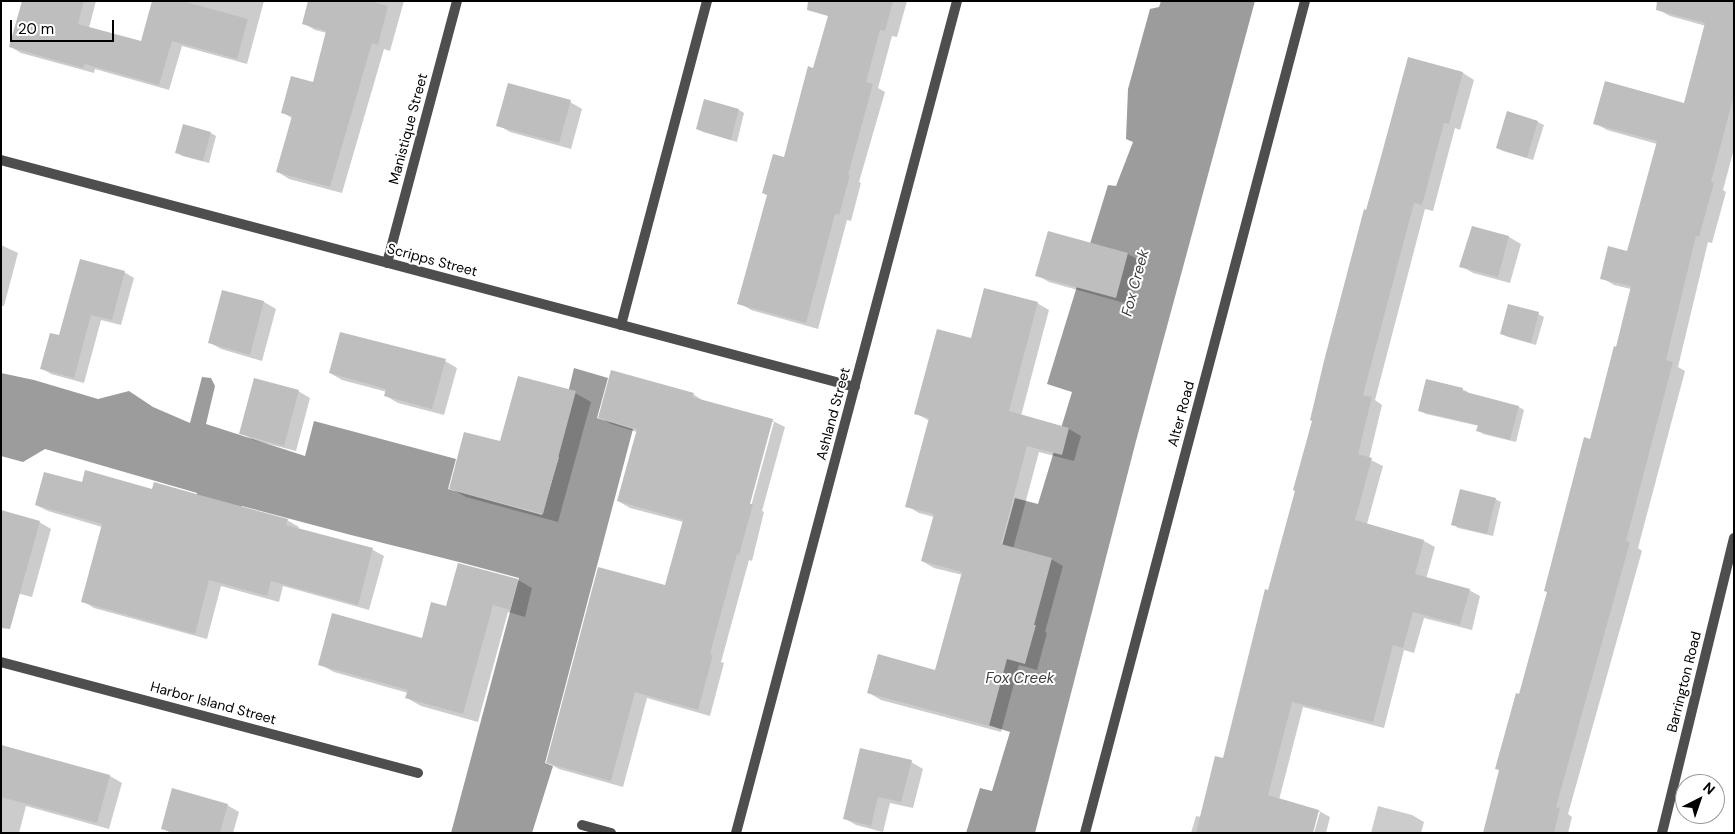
<!DOCTYPE html>
<style>
body{margin:0}
#map{position:relative;width:1735px;height:834px;overflow:hidden;background:#fff;font-family:"DM Sans",sans-serif}
canvas{display:block}
.frame{position:absolute;inset:0;border:2px solid #000;pointer-events:none}
.north{position:absolute;left:1675px;top:774px;width:50px;height:50px;box-sizing:border-box;background:#fff;border:1px solid #999;border-radius:50%;rotate:41deg;font-size:14px;font-weight:700;line-height:20px;text-align:center;color:#000}
.north::after{content:'';display:block;margin:auto;width:18px;height:22px;background:#000;clip-path:polygon(50% 0,100% 100%,50% 72%,0 100%)}
.scale{position:absolute;left:10px;top:20px;width:104px;height:22px;box-sizing:border-box;border:2px solid #000;border-top:0;padding-left:6px;font-size:15px;line-height:18px;white-space:nowrap;color:#000;-webkit-text-stroke:4px #fff;paint-order:stroke}
</style>
<div id="map">
<canvas width="1735" height="834"></canvas>
<div class="frame"></div>
<div class="north">N</div>
<div class="scale">20 m</div>
</div>
<script>
const context = document.querySelector('canvas').getContext('2d');
context.lineJoin = 'round';
function fillPath(path, color) { context.fillStyle = color; context.fill(path, 'evenodd'); }
const toPath = rows => new Path2D(rows.map(r => 'M' + r).join(''));
function stroke(path, color, width, dash) { context.strokeStyle = color; context.lineWidth = width; context.lineCap = dash ? 'butt' : 'round'; context.setLineDash(dash || []); context.stroke(path); }
function write(font, color, halo, rows, align = 'center') {
  context.font = font + ' "DM Sans",sans-serif'; context.lineWidth = 4; context.setLineDash([]); context.textBaseline = 'middle'; context.strokeStyle = halo; context.fillStyle = color; for (const [text, x, y, turn = 0] of rows) {
    context.save(); context.translate(x, y); context.rotate((+turn || 0) * Math.PI / 180); context.textAlign = isNaN(turn) ? turn : align; if (halo) context.strokeText(text, 0, 0); context.fillText(text, 0, 0); context.restore();
  }
}
fillPath(toPath([
 [1161,1,1255,1,1136,441,1035,833,966,833,980,788,992,791,1010,732,956,715,1015,498,1038,504,1072,392,1047,384,1108,185,1116,186,1133,142,1126,139,1128,89,1150,9,1159,7],
 [574,368,608,378,597,418,633,429,545,763,553,766,532,833,451,833,519,578,459,562,347,534,242,506,239,518,194,506,197,493,45,449,23,462,1,456,1,373,34,380,98,399,129,391,153,407,190,423,202,377,211,378,215,386,206,424,305,456,314,421,456,459,448,489,542,515,559,457,553,455]
]), '#9c9c9c');
fillPath(toPath([
 [23,1,96,1,89,28,142,43,153,1,264,1,247,64,182,46,169,90,95,69,94,73,21,53,11,47],
 [309,1,404,1,390,51,384,49,342,193,289,179,278,172,292,118,283,113,314,83,327,33,315,30,303,23],
 [827,1,907,1,897,37,892,36,878,88,885,92,859,182,861,183,851,221,847,220,818,329,751,310,739,303,814,69,829,16],
 [1734,1,1734,149,1723,190,1726,192,1712,243,1708,242,1678,367,1685,371,1638,548,1642,551,1568,814,1572,817,1568,833,1484,833,1520,695,1617,348,1631,289,1614,285,1602,278,1628,252,1657,144,1607,130,1595,123,1684,104,1706,26,1670,16,1657,9],
 [1409,58,1463,73,1474,80,1460,130,1455,128,1433,211,1425,209,1375,400,1382,405,1369,459,1383,466,1367,524,1424,541,1435,547,1426,579,1469,590,1480,596,1472,630,1424,618,1414,653,1404,650,1384,728,1303,707,1279,800,1319,811,1330,817,1326,833,1314,833,1320,812,1317,812,1312,833,1191,833,1196,816,1201,817,1224,760,1297,491,1367,211],
 [570,102,582,109,571,149,510,132,498,125],
 [739,110,744,113,737,142,703,132,697,129],
 [1508,113,1538,122,1544,125,1533,160,1503,151,1497,148],
 [211,133,216,136,209,163,182,156,177,152],
 [1473,227,1509,237,1521,244,1510,283,1473,273,1461,266],
 [1049,233,1128,254,1140,261,1128,304,1049,282,1037,275],
 [1,245,18,253,4,306,1,306],
 [124,272,134,278,121,325,101,320,84,383,51,374,41,368,60,337],
 [223,291,264,302,276,309,262,361,221,349,209,342],
 [1037,303,1049,310,1021,416,1069,429,1081,436,1074,461,1039,452,1013,549,1051,559,1063,566,1045,632,1047,633,1037,670,1019,665,1001,732,881,700,869,693,936,671,963,575,934,568,922,561,934,517,919,513,907,506,930,421,915,413,972,340],
 [1538,314,1544,317,1536,345,1508,337,1502,334],
 [445,361,457,368,444,415,398,403,386,396,387,392,342,380,330,373],
 [1462,389,1468,392,1468,394,1519,407,1524,410,1516,442,1483,434,1478,430,1479,426,1426,414,1420,411],
 [298,391,310,398,296,451,253,440,241,433],
 [575,393,591,402,558,522,466,497,450,488,501,443],
 [693,394,705,402,773,421,785,427,762,511,764,512,752,561,749,560,721,662,724,663,710,716,647,698,623,787,559,769,547,762,666,587,683,522,630,508,618,501,637,432,611,424,599,417],
 [771,422,774,422,750,510,748,509],
 [83,484,153,490,287,520,299,527,298,530,373,550,384,556,369,610,283,586,279,602,221,586,207,639,94,608,83,601,102,527,48,511,36,505],
 [1495,499,1501,502,1493,536,1458,528,1453,524],
 [39,522,51,529,32,597,1,589],
 [518,580,532,588,525,617,508,612,478,722,421,706,407,698,408,693,334,672,319,664,422,639,447,608],
 [1,745,110,776,122,783,109,829,26,806,19,833,1,833],
 [911,762,923,769,913,808,890,803,883,832,856,825,844,818],
 [227,805,239,812,233,833,170,833,163,828],
 [1378,806,1412,815,1424,822,1421,833,1371,833]
]), '#0003');
fillPath(toPath([
 [22,1,84,1,78,24,141,41,152,1,182,1,248,19,237,59,172,41,159,85,85,64,83,68,9,47],
 [308,1,370,1,388,6,378,45,372,43,330,187,276,172,292,116,281,113,291,76,313,82,326,31,302,24],
 [808,1,893,1,885,31,880,30,866,82,873,84,848,175,850,175,839,215,835,214,806,323,737,304,767,195,762,193,773,154,784,157,808,66,813,68,828,16,807,10],
 [1657,1,1734,1,1734,95,1711,182,1714,183,1699,237,1696,236,1666,360,1673,362,1626,541,1630,542,1556,807,1560,808,1554,833,1483,833,1499,770,1495,769,1516,693,1519,694,1547,592,1544,591,1584,437,1590,439,1614,346,1616,347,1631,286,1600,279,1608,246,1627,251,1657,141,1593,124,1605,81,1684,103,1705,23,1656,10],
 [1408,57,1463,72,1449,124,1444,123,1422,205,1414,203,1363,395,1372,397,1358,454,1372,458,1355,520,1424,540,1415,574,1470,589,1460,625,1413,612,1403,648,1393,645,1373,722,1292,702,1268,795,1319,810,1313,833,1196,833,1215,756,1223,758,1265,589,1268,590,1295,491,1293,490,1312,421,1310,420,1324,361,1364,209,1366,210,1382,153],
 [508,83,571,100,559,143,496,126],
 [704,99,739,109,731,140,696,129],
 [1507,111,1538,121,1527,158,1496,148],
 [183,124,211,132,203,161,175,153],
 [1472,226,1509,236,1498,277,1459,267],
 [1048,231,1128,253,1116,298,1035,276],
 [80,259,125,271,112,320,91,315,74,378,40,369,50,333,59,335],
 [984,288,1038,302,1009,411,1069,428,1062,455,1027,446,1001,544,1052,558,1034,625,1036,625,1025,664,1007,659,989,726,867,693,878,654,935,670,962,572,921,561,934,514,905,507,929,418,914,414,937,329,971,338],
 [222,290,264,301,250,355,208,343],
 [1508,304,1539,312,1531,343,1500,334],
 [340,332,446,359,432,409,384,396,386,389,329,373],
 [611,370,694,393,692,397,773,419,750,504,753,504,739,555,737,554,710,654,713,655,698,710,635,692,611,781,546,763,590,597,598,567,665,585,683,520,617,501,637,429,598,418],
 [518,376,576,391,543,514,449,489,464,432,500,441],
 [254,378,299,390,284,446,239,434],
 [1426,379,1463,388,1462,391,1519,406,1510,440,1476,431,1478,425,1418,411],
 [85,470,152,489,154,482,196,494,288,519,286,525,373,548,358,605,271,581,267,596,209,580,195,634,81,602,102,524,35,505,44,472,82,482],
 [1460,489,1496,498,1487,534,1451,525],
 [1,510,40,521,10,629,1,628],
 [458,563,518,579,510,610,493,605,463,714,405,698,408,690,318,665,332,613,422,638,431,602,446,606],
 [1,745,110,775,97,823,1,797],
 [860,748,912,760,901,802,878,797,871,826,843,819],
 [172,788,228,804,220,833,176,833,161,829]
]), '#bebebe');
stroke(toPath([
 [621,325,707,1]
]), '#4e4e4e', 10);
stroke(toPath([
 [1,160,855,387],
 [387,263,457,1],
 [1,662,418,773],
 [582,825,611,833],
 [736,833,957,1],
 [1085,833,1305,1],
 [1662,833,1734,538]
]), '#4e4e4e', 10);
write('14px', '#000', '#fff', [
 ["Manistique Street",409,129,-75],
 ["Scripps Street",432,261,15],
 ["Ashland Street",834,414,-75],
 ["Alter Road",1182,414,-75],
 ["Barrington Road",1685,682,-76],
 ["Harbor Island Street",213,704,15]
]);
write('italic 15px', '#3d3d3d', '#fff', [
 ["Fox Creek",1136,283,-75],
 ["Fox Creek",1020,679]
]);
</script>
